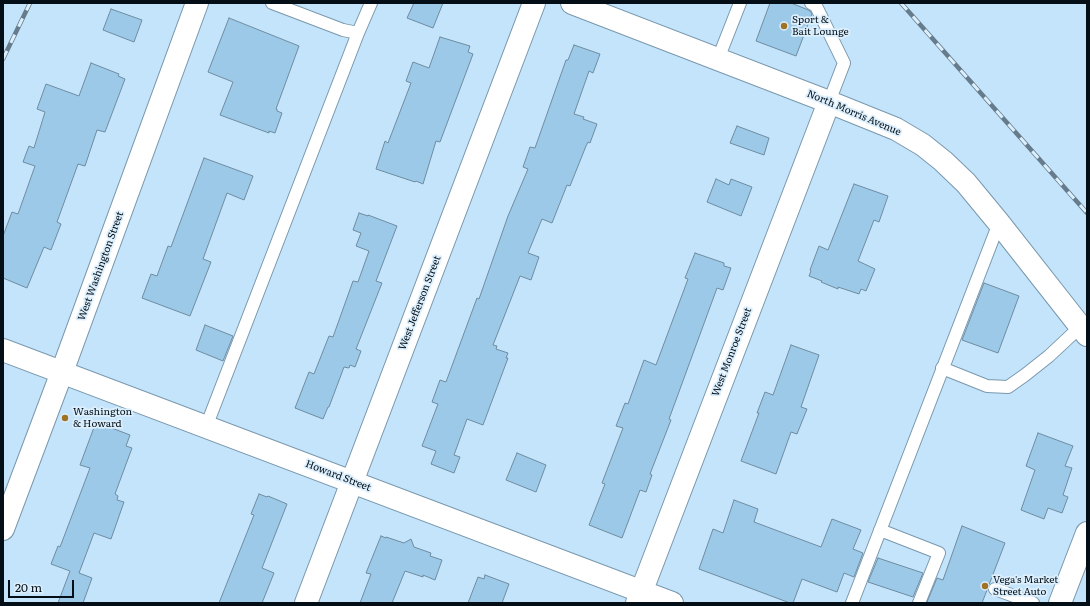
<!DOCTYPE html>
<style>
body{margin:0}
#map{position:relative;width:1090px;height:606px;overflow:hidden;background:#c3e4fa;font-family:Literata,serif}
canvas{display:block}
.frame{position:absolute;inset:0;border:4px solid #040e16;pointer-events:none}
.scale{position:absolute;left:8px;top:580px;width:66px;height:18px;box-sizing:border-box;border:2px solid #040e16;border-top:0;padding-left:5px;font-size:12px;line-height:14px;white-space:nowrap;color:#040e16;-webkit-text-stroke:3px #dceffd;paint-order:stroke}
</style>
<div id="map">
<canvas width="1090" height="606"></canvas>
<div class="frame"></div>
<div class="scale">20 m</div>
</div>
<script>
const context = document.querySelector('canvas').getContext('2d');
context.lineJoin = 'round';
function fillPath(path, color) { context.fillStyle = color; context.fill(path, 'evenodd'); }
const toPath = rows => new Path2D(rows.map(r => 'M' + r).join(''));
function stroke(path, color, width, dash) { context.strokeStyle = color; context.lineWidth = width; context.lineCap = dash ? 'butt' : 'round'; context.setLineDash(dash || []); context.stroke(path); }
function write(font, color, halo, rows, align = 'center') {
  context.font = font + ' Literata,serif'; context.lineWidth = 3.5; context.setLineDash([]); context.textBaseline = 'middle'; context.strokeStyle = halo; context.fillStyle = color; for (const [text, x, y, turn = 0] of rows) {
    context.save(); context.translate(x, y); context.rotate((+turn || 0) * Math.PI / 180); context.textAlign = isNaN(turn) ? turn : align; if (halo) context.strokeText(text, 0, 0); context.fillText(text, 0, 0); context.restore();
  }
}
const building = toPath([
 [414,3,443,3,433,28,407,18,414,3],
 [770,3,791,3,806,9,810,11,812,14,796,56,756,41,770,3],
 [111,9,142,20,134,42,103,30,111,9],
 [229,18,299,46,276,109,277,109,277,111,282,113,275,133,269,131,269,133,220,115,233,82,208,72,229,18],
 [440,37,470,46,468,52,473,54,440,142,436,141,423,184,416,181,415,182,376,169,385,141,388,143,411,83,406,81,413,62,429,68,440,37],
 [574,45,600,54,593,73,589,71,574,114,584,117,583,119,597,124,590,143,588,142,586,146,570,186,567,185,552,223,542,219,528,253,539,257,531,280,520,276,493,345,497,346,496,349,508,353,506,358,508,358,483,425,467,419,454,455,460,457,454,473,431,464,436,451,422,446,438,404,432,402,440,380,446,382,477,298,479,299,508,216,528,169,523,167,530,147,535,148,566,60,568,60,574,45],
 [91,63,119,74,118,76,125,79,105,132,97,130,85,166,78,164,57,222,61,224,51,250,44,247,27,288,3,278,3,236,12,212,18,214,35,166,23,162,29,146,34,148,45,112,37,109,46,84,79,96,91,63],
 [737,126,769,138,764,155,730,143,737,126],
 [204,158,253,176,244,200,227,193,203,259,211,262,190,316,142,298,151,274,157,276,168,246,171,247,204,158],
 [716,179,729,185,731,179,752,187,741,216,707,202,716,179],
 [854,184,888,196,879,222,874,220,858,261,875,269,866,291,861,289,859,294,838,287,838,289,821,282,822,281,809,276,811,271,810,270,819,246,828,250,854,184],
 [359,213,368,216,368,215,397,226,376,281,382,283,356,349,361,351,355,367,350,365,349,368,344,367,329,407,328,407,323,419,295,408,309,372,314,374,329,336,333,337,353,281,358,282,369,251,356,246,361,233,353,230,359,213],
 [695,253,724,263,724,266,731,268,723,290,717,288,669,419,671,420,650,474,652,475,646,492,640,490,622,538,589,525,605,484,602,483,623,428,616,426,625,403,628,404,644,360,656,365,688,279,685,278,695,253],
 [984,283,1019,296,998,353,962,340,984,283],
 [205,325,233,336,223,361,196,350,205,325],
 [791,345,819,355,801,407,807,409,797,434,791,432,776,474,741,461,759,413,757,413,765,392,773,395,791,345],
 [96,422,130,435,126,446,132,448,115,494,118,496,117,500,124,502,111,539,94,533,79,573,92,578,83,603,58,603,70,571,51,564,58,546,60,547,65,534,90,468,80,465,96,422],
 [1038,433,1073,446,1065,466,1072,468,1063,495,1068,497,1062,513,1048,508,1044,519,1021,510,1035,470,1026,466,1038,433],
 [517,453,546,465,536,492,506,480,517,453],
 [259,494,267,497,268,496,287,504,262,568,274,573,262,603,219,603,254,515,251,514,259,494],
 [734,500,758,509,754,522,821,547,832,519,861,530,853,549,863,553,854,577,844,573,837,592,802,579,793,603,790,603,699,569,713,529,723,533,734,500],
 [962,526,1005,543,982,603,930,603,927,602,937,578,943,580,962,526],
 [381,536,386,538,386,537,404,543,411,539,414,547,431,553,430,556,442,560,435,580,423,575,423,577,405,571,392,603,360,603,371,574,366,573,381,536],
 [878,558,923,573,913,597,868,582,878,558],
 [485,575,509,584,502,603,468,603,478,577,484,579,485,575]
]);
fillPath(building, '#9dc9e8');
stroke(building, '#6e8ca1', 1);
const lane = toPath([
 [272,3,343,30,358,33],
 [811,3,816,6,844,63,829,102],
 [718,59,740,3],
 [942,368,987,386,1008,387,1025,375,1049,356,1080,327],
 [206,427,358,33,371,3],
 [880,530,939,553,919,603],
 [995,589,1033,603],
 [852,603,999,223]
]);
const street = toPath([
 [3,350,672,603],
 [306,603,534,3],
 [637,603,829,102]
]);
const secondary = toPath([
 [572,3,829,102,896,129,923,145,943,161,966,183,999,223,1087,335],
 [3,529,62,372,197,3],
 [1060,603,1087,533]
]);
stroke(lane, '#7a98ad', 14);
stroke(street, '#7a98ad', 24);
stroke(secondary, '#7a98ad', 24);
stroke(lane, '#fff', 12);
stroke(street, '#fff', 22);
stroke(secondary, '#fff', 22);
const rail = toPath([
 [901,3,1087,213],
 [3,59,30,3]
]);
stroke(rail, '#667b8b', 4.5);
stroke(rail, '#dceffd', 3, [9]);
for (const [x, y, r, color] of [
 [784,26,4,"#a07324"],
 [65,418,4,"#a07324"],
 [985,586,4,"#a07324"]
]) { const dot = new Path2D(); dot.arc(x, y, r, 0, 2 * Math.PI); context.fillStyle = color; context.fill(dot); stroke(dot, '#dceffd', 1.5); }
write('10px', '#040e16', '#dceffd', [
 ["Sport &",792,20],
 ["Bait Lounge",792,32],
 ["Washington",73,412],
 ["& Howard",73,424],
 ["Vega's Market",993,580],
 ["Street Auto",993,592]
], 'left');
write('10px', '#040e16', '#dceffd', [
 ["North Morris Avenue",854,113,23],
 ["West Washington Street",101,266,-70],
 ["West Jefferson Street",420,303,-69],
 ["West Monroe Street",732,352,-69],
 ["Howard Street",338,476,21]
]);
</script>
